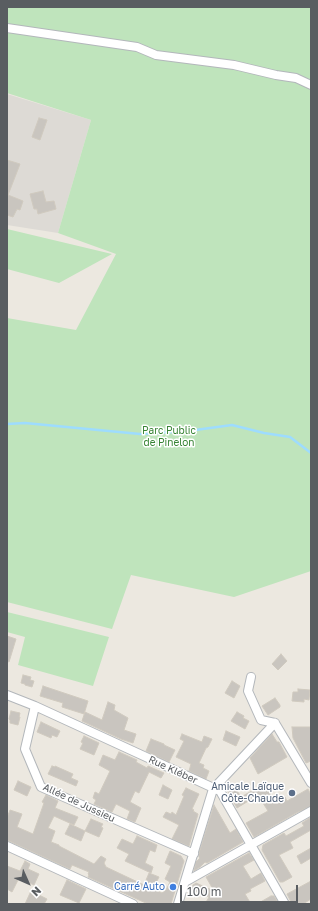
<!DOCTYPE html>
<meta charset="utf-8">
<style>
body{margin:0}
#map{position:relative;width:318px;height:911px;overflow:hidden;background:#ece8e0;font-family:"Golos Text",sans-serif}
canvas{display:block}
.frame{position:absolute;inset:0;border:8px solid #595d61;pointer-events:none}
.north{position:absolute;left:8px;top:863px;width:40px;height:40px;-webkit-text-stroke:3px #fff;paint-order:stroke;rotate:135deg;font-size:11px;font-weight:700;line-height:16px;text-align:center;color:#595d61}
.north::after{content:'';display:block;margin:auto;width:14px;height:18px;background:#595d61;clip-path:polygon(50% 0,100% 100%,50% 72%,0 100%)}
.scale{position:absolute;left:180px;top:885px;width:118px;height:18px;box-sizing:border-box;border:2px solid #595d61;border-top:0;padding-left:5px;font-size:12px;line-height:14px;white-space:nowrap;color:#595d61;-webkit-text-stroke:3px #fff;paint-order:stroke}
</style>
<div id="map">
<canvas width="318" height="911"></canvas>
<div class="frame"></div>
<div class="north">N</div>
<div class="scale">100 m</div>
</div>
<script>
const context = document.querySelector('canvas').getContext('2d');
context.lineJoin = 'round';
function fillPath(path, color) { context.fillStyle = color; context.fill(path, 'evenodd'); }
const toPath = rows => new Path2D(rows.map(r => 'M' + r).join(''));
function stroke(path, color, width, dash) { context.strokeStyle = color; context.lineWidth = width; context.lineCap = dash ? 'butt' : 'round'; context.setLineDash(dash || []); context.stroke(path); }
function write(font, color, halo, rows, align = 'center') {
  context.font = font + ' "Golos Text",sans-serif'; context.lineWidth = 3; context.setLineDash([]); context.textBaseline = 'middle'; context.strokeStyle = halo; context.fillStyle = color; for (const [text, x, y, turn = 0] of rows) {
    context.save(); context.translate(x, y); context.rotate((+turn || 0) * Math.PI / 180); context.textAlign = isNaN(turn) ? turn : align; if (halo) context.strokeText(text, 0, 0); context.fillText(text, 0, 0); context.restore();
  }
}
fillPath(toPath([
 [7,94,91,120,58,233,7,225]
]), '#dddad5');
fillPath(toPath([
 [7,7,311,7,311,571,234,597,131,575,112,629,7,602,7,318,76,330,116,254,58,233,91,120,7,93],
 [7,229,112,254,59,283,7,269],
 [7,612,109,637,93,686,18,665,25,637,7,632]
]), '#bfe4bc');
stroke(toPath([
 [7,424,25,423,140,434,188,431,232,425,264,433,290,437,311,453]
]), '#9edcfe', 2.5);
const building = toPath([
 [39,118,47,120,40,140,32,137,39,118],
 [7,160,20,164,8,195,23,201,20,210,17,209,13,217,7,215,7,160],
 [43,191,46,202,54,201,56,209,38,214,37,209,34,209,30,194,43,191],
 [7,636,16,639,9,662,7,661,7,636],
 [281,654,287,661,278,670,272,664,281,654],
 [23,675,31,677,30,680,34,681,32,687,25,685,25,684,21,683,23,675],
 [232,681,240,686,234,698,225,693,232,681],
 [43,686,88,701,84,714,62,707,63,703,40,696,43,686],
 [298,689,310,690,309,700,304,699,304,702,292,701,293,692,298,692,298,689],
 [275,698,280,705,280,707,268,715,262,706,275,698],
 [108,702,115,705,114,710,128,718,124,730,136,734,133,743,121,739,82,721,85,712,102,720,108,702],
 [11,711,20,713,19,717,20,717,18,725,10,723,10,720,9,719,11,711],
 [237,712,244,716,243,718,249,721,245,729,231,721,237,712],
 [41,722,60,731,57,737,52,735,51,738,37,732,41,722],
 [292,727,311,727,311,761,306,763,293,738,292,727],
 [226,731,240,737,236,746,223,740,226,731],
 [182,734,202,742,204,736,212,739,208,747,206,748,199,763,204,765,203,768,209,771,206,779,189,771,191,764,176,757,184,741,180,739,182,734],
 [272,734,277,742,279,742,287,757,258,774,250,758,272,734],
 [84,736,99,743,94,755,80,749,83,743,81,742,84,736],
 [151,739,164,744,164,745,175,750,169,762,146,751,151,739],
 [119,752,137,760,136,762,147,768,148,766,164,773,161,778,149,772,139,793,135,791,130,802,141,808,135,822,127,819,130,811,116,804,112,812,94,804,96,800,93,798,95,792,99,794,110,771,99,765,103,755,115,760,119,752],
 [52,766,55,767,55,766,73,774,71,778,78,781,76,786,48,774,52,766],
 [18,781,31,787,27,796,14,790,18,781],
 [264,784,275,802,285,797,287,801,308,789,311,795,311,806,296,813,254,837,246,823,268,811,258,795,237,808,227,790,234,786,241,797,264,784],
 [163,785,172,790,168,799,159,795,163,785],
 [186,788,199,794,192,809,194,810,193,811,198,814,189,846,172,839,179,825,163,817,166,812,171,814,172,812,176,815,184,796,182,795,186,788],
 [46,795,58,801,55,808,78,817,74,825,54,816,48,828,55,831,51,842,59,845,59,846,94,864,101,856,106,859,104,863,106,867,144,885,149,873,159,877,153,889,162,893,166,890,170,882,165,879,171,866,165,863,170,851,181,856,184,861,171,904,148,904,88,877,89,875,88,874,89,872,72,865,70,869,7,840,7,818,10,810,22,814,17,827,33,834,44,803,42,802,46,795],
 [214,805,230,833,236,829,243,842,207,863,205,862,200,867,194,871,196,862,200,858,199,857,199,853,214,805],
 [311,817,311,830,290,842,293,848,279,855,292,877,283,882,280,882,262,850,263,845,284,833,286,836,304,826,302,823,311,817],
 [91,819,103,824,101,827,103,828,99,837,85,831,91,819],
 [70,824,85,831,81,841,65,834,70,824],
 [137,836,157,845,155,852,150,850,145,863,153,867,151,873,125,861,129,854,117,848,122,839,133,844,137,836],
 [311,848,311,858,301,864,297,856,311,848],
 [249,853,254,860,243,866,251,879,261,873,265,881,250,889,251,891,245,894,251,904,205,904,209,897,189,888,196,883,214,891,206,877,249,853],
 [25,861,30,864,28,869,39,874,34,885,19,878,12,892,7,889,7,866,20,871,25,861],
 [67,880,86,889,79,903,60,895,67,880],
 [311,881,311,899,303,904,292,904,287,894,311,881],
 [31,891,47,899,44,904,25,904,31,891],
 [271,896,274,896,279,904,257,904,271,896]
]);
fillPath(building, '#c9c5bf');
stroke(building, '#d0cabf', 1);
const street = toPath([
 [7,28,137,47,156,55,234,65,276,75,296,78,311,85],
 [251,677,248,691,261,720,275,723],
 [7,695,35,706,220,791,285,904],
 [35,706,25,749,41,787,194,854],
 [275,723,311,783],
 [7,846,133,904],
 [185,882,311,811],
 [178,904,213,789,275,723]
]);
stroke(street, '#b3b7bb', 10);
stroke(street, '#fff', 8);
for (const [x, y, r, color] of [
 [292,793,4,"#5c6f8a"],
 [173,887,4,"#3f7fe0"]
]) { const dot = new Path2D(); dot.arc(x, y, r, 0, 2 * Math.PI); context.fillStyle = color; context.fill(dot); stroke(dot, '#fff', 1.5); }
write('10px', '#388435', '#fff', [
 ["Parc Public",169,431],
 ["de Pinelon",169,443]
]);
write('10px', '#595d61', '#fff', [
 ["Rue Kléber",173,770,25],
 ["Allée de Jussieu",79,803,25]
]);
write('10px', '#4e5e75', '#fff', [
 ["Amicale Laïque",284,787],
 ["Côte-Chaude",284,799]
], 'right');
write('10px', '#366cbe', '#fff', [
 ["Carré Auto",165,887]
], 'right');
</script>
